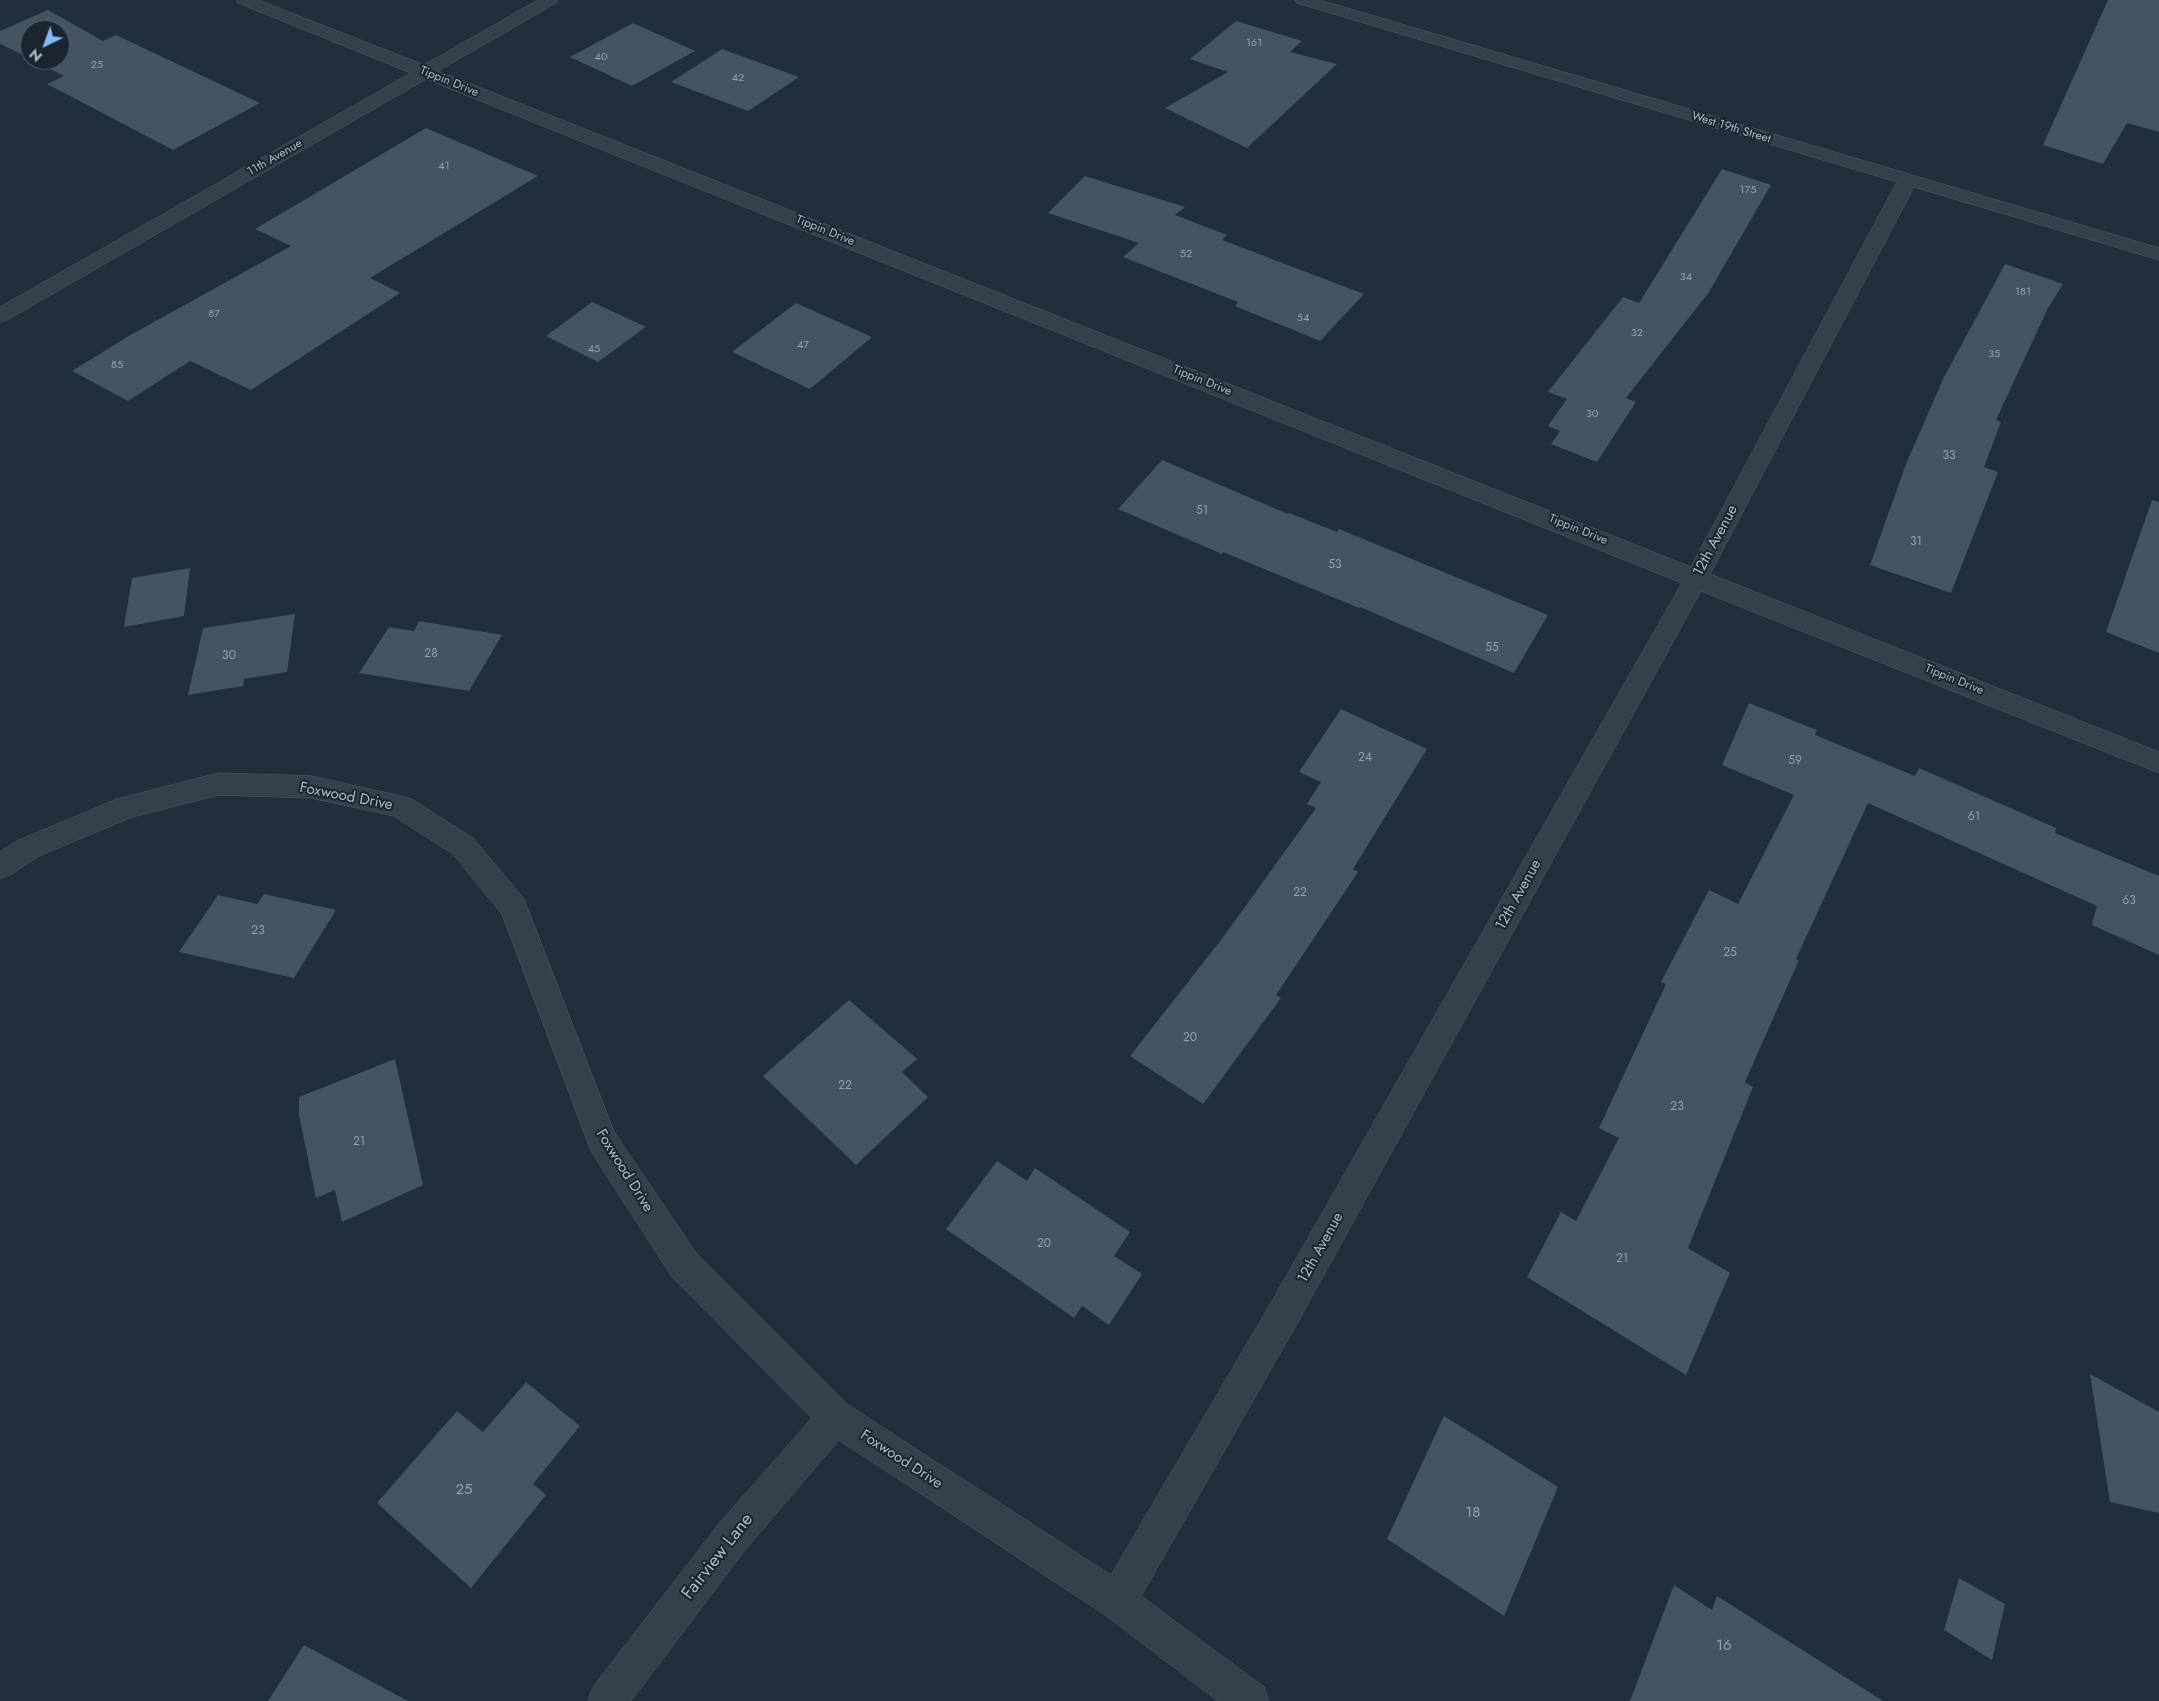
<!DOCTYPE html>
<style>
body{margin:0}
#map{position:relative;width:2159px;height:1701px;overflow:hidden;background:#212e3b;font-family:Jost,sans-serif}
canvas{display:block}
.north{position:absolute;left:20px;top:20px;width:50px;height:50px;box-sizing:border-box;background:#1a2530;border:1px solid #56616c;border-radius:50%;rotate:222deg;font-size:14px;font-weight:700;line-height:20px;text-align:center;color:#b0bbc7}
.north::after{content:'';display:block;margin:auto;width:18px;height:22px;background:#82bafa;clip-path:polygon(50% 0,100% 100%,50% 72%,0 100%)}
</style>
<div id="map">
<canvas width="2159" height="1701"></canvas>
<div class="north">N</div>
</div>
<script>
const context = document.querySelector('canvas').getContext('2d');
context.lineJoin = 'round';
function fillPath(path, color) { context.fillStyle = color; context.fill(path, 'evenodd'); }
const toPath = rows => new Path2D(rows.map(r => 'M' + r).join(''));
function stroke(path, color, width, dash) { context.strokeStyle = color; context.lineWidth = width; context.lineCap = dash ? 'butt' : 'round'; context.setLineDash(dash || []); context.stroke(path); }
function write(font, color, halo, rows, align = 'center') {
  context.font = font + ' Jost,sans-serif'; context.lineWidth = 4; context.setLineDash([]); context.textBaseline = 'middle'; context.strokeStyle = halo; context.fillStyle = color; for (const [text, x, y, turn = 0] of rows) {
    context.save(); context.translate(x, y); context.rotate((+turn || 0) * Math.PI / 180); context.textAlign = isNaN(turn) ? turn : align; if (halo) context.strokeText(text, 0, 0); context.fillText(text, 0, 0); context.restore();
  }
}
fillPath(toPath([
 [2108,0,2159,0,2159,132,2127,123,2103,164,2043,145],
 [48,10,103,41,116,35,260,103,173,150,47,84,64,76,33,60,60,60,60,30,30,30,30,58,0,44,0,31],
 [1236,21,1302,41,1290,52,1337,64,1247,148,1165,108,1228,72,1190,59],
 [633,23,695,51,632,86,570,57],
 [722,49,799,77,748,111,671,82],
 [426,128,538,176,370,278,400,293,251,390,190,361,128,401,72,371,127,337,291,246,255,229],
 [1722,169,1771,185,1709,292,1626,398,1636,402,1597,462,1551,444,1560,431,1548,426,1567,399,1548,392,1623,297,1639,303],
 [1085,176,1185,207,1175,215,1227,235,1222,240,1364,294,1320,341,1235,306,1238,302,1123,257,1139,243,1048,213],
 [2005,264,2063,284,2048,308,1996,420,2001,422,1984,467,1998,472,1951,593,1870,565,1906,464,1943,379],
 [592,302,646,327,598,362,546,336],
 [796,303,872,337,810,389,732,352],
 [1162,460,1288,514,1289,513,1337,532,1339,529,1548,615,1514,673,1360,607,1359,608,1223,552,1222,554,1118,509],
 [2152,500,2159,502,2159,653,2106,632],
 [190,568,184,616,124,627,132,578],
 [295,614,287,672,244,679,243,686,188,695,203,628],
 [419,621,502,635,469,691,359,673,389,627,414,631],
 [1749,703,1817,730,1815,735,1915,776,1919,768,2056,828,2055,833,2159,876,2159,955,2092,925,2097,906,1868,803,1796,959,1799,960,1745,1082,1753,1087,1688,1248,1730,1273,1686,1375,1527,1277,1561,1212,1576,1221,1619,1138,1599,1128,1666,984,1661,982,1709,890,1738,904,1794,795,1722,765],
 [1341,709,1427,749,1353,869,1358,872,1276,995,1281,998,1203,1104,1130,1056,1224,936,1316,808,1307,804,1321,782,1299,772],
 [264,894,336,910,294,978,179,952,218,895,257,904],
 [849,1000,917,1059,902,1072,928,1097,856,1165,763,1076],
 [395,1059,423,1185,342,1222,335,1190,316,1198,299,1115,299,1097],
 [997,1161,1027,1181,1035,1168,1130,1232,1114,1256,1142,1274,1109,1325,1082,1306,1074,1318,946,1229],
 [2090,1374,2159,1412,2159,1513,2110,1502],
 [526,1382,580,1426,533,1484,546,1495,471,1588,377,1503,457,1411,483,1432],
 [1444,1416,1558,1487,1504,1616,1387,1539],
 [1959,1578,2005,1604,1992,1660,1944,1630],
 [1674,1585,1712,1610,1717,1596,1883,1701,1630,1701],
 [304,1645,408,1701,268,1701]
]), '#445462');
const minor = toPath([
 [236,0,258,0,424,65,538,0,558,0,556,3,438,71,1691,567,1897,182,1297,3,1295,0,1320,0,2159,248,2159,260,1914,187,1710,574,2159,752,2159,773,1701,591,1295,1327,1141,1596,1264,1687,1269,1701,1218,1701,1104,1614,839,1440,744,1551,631,1701,588,1701,593,1687,718,1525,812,1418,672,1277,591,1151,502,914,453,854,394,816,311,798,219,795,132,817,39,856,10,875,0,879,0,852,19,840,117,799,219,773,311,776,401,796,411,799,473,838,524,899,614,1132,696,1253,848,1405,1111,1575,1271,1303,1682,583,426,79,7,320,0,322,0,307,411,73,238,3,236,0]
]);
stroke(minor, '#535e69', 1);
fillPath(minor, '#35404b');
write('11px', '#95a1ae', null, [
 ["161",1254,43],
 ["40",601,57],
 ["25",97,65],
 ["42",738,78],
 ["41",444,166],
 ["175",1748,190],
 ["52",1186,254],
 ["34",1686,277],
 ["181",2023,292],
 ["87",214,314],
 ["54",1303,318],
 ["32",1637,333],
 ["47",803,345],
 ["45",594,349],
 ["35",1994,354],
 ["85",117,365],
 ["30",1592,414]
]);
write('12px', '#b0bbc7', '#1a2530', [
 ["Tippin Drive",449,82,22],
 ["West 19th Street",1731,128,17],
 ["11th Avenue",275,158,-30],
 ["Tippin Drive",825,231,22],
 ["Tippin Drive",1202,381,22],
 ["Tippin Drive",1578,530,22],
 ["Tippin Drive",1954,680,22]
]);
write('12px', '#95a1ae', null, [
 ["33",1949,456],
 ["51",1202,511],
 ["31",1916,542],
 ["53",1335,565],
 ["55",1492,648],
 ["28",431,654],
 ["30",229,656],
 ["24",1365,758],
 ["59",1795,761],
 ["61",1974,817],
 ["22",1300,893],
 ["63",2129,901],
 ["23",258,931],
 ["25",1730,953],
 ["20",1190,1038],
 ["22",845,1086],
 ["23",1677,1107],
 ["21",359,1142],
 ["20",1044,1244],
 ["21",1622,1259]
]);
write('15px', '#b0bbc7', '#1a2530', [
 ["12th Avenue",1716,541,-62],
 ["Foxwood Drive",346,797,11],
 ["12th Avenue",1519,895,-61],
 ["Foxwood Drive",624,1171,58],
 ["12th Avenue",1321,1248,-61],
 ["Foxwood Drive",901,1460,33]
]);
write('15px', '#95a1ae', null, [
 ["25",464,1490],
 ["18",1473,1513],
 ["16",1724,1646]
]);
write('18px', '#b0bbc7', '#1a2530', [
 ["Fairview Lane",718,1557,-52]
]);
</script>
